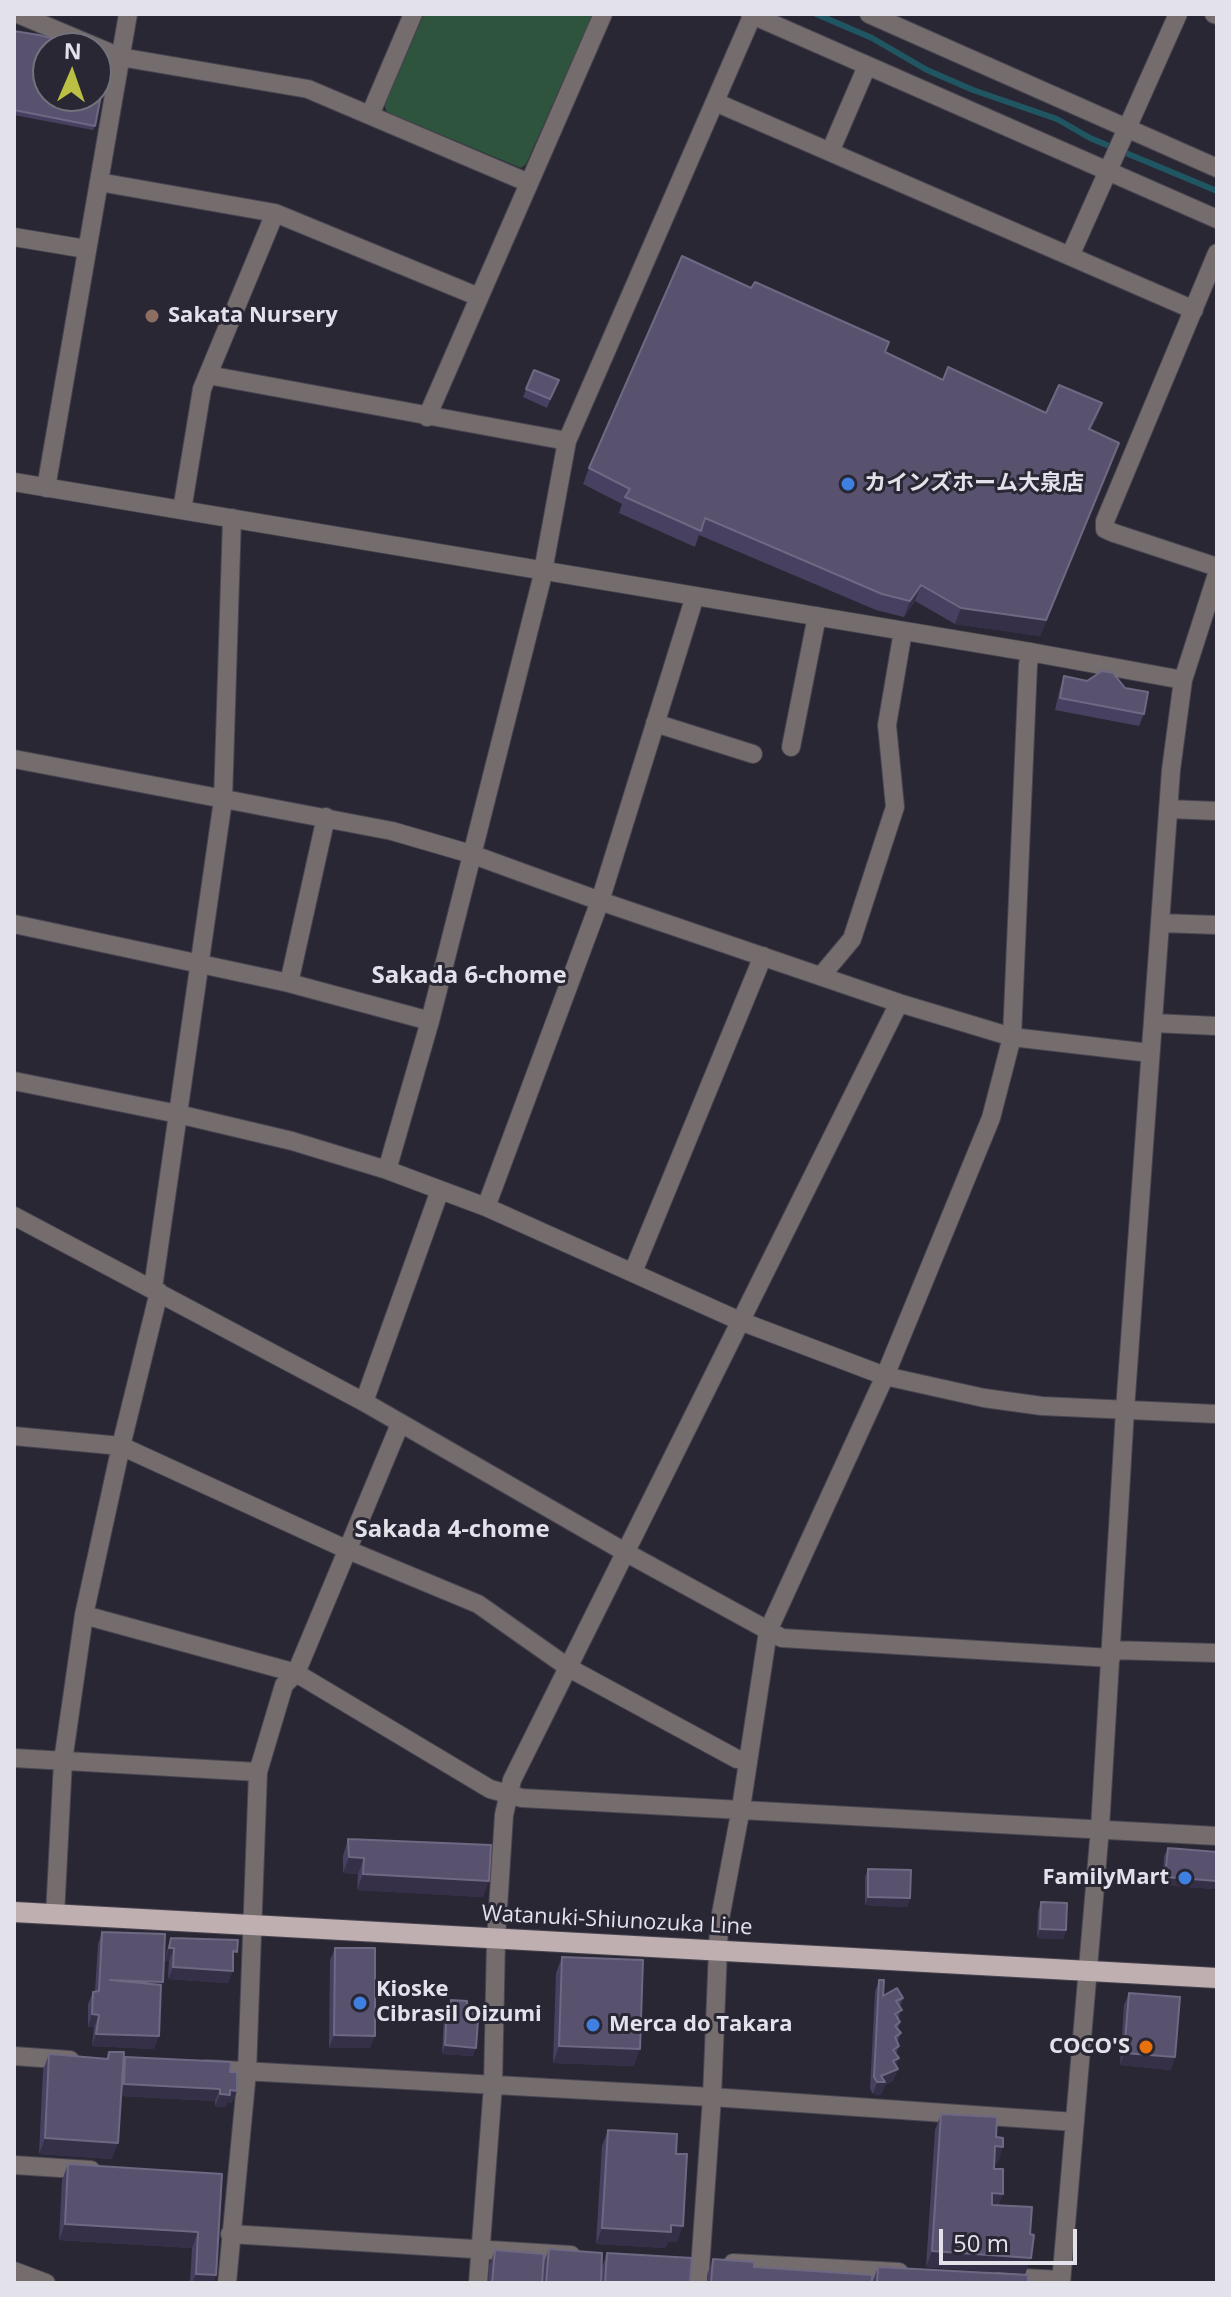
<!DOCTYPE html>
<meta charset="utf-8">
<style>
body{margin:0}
#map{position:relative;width:1231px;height:2297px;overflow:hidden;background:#2a2734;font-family:"Open Sans",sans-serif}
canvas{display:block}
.frame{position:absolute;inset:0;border:16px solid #e3e2eb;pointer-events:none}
.north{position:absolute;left:32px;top:32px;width:80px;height:80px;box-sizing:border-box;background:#2a2734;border:2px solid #74727d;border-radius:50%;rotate:2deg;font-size:22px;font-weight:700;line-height:32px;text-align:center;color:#e3e2eb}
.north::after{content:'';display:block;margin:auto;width:28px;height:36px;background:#bbc045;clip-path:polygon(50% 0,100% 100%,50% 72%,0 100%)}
.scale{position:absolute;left:939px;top:2229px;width:138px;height:36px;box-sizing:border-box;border:4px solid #e3e2eb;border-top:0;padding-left:10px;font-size:24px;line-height:28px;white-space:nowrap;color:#e3e2eb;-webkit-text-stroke:6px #2a2734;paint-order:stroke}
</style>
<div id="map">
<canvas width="1231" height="2297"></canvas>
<div class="frame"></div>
<div class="north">N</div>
<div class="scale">50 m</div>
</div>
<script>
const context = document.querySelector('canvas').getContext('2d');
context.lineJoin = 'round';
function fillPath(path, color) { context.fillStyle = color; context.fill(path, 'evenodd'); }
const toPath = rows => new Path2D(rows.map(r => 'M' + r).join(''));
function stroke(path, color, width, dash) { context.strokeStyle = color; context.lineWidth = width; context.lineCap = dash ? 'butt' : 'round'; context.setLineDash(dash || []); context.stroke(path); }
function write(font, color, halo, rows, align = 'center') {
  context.font = font + ' "Open Sans","Noto Sans JP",sans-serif'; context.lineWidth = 6; context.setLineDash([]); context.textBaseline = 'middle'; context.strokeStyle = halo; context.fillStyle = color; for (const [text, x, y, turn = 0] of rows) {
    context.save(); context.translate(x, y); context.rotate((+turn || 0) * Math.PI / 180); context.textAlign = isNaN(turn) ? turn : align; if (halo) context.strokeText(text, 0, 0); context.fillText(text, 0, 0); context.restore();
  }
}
fillPath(toPath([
 [424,14,593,14,526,164,521,168,387,112,384,105]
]), '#2f543e');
stroke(toPath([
 [816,14,872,38,927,70,973,90,1057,119,1090,138,1217,191]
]), '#205562', 6);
const minor = toPath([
 [18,14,120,57,308,89,529,183],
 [750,14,1217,219],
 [869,14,1217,168],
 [1214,14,1217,15],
 [715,102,1194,310],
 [370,115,413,14],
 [830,152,867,66],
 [99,182,275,213,479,297],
 [14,237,86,249],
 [1217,253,1105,521,1105,529,1114,533,1217,567],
 [1070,256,1178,14],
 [208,375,567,441],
 [427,417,603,14],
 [14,482,1030,652,1183,680],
 [46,488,128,14],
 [182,510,202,389,275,213],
 [655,723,753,754],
 [791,747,817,616],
 [14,759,392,831,471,854,600,901,899,1003,1012,1037,1150,1053],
 [1168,809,1217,811],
 [1161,923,1217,925],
 [14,924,289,983,430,1021],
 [821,976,852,939,895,807,887,725,903,631],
 [289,983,326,817],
 [1153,1023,1217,1026],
 [14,1081,178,1114,292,1141,387,1170,486,1207,740,1321,885,1376,984,1398,1042,1406,1217,1414],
 [387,1170,430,1021,541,582,567,441,753,14],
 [486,1207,600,901,695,596],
 [14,1216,364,1402,625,1552,782,1638,1111,1658],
 [633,1272,763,956],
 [153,1288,223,800,232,518],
 [364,1402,440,1190],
 [14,1436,121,1446,348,1550,478,1604,569,1668,737,1759,747,1760],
 [84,1615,296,1673,490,1789,522,1798,1217,1836],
 [1111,1650,1217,1653],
 [14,1758,258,1772],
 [55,1915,63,1761,84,1615,121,1446,159,1292],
 [14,2056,70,2060],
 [207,2069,712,2097,1075,2122],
 [14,2165,91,2170],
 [230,2234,571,2255],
 [733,2263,899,2272],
 [14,2271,46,2283],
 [1004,2277,1061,2280],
 [227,2283,247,2072,258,1772,284,1685,296,1673,400,1424],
 [478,2283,493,2085,496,1939,504,1815,512,1780,899,1003],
 [699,2283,712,2097,719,1924,741,1808,768,1631,885,1376,991,1118,1012,1037,1028,665,1030,652],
 [1061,2283,1100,1828,1125,1410,1171,770,1183,680,1217,574]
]);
const major = toPath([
 [14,1912,1217,1978]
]);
stroke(minor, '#484551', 20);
stroke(major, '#484551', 22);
stroke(minor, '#746c6d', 18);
stroke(major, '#c0afb1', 20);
fillPath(toPath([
 [14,31,48,48,95,126,93,130,14,115],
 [885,352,943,380,1046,413,1102,403,1091,430,1119,443,1040,636,955,624,915,601,904,617,876,610,699,535,695,547,619,513,622,504,583,484,589,468],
 [534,370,559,380,547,408,523,397],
 [1064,676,1144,714,1139,726,1055,710,1060,688],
 [348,1839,483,1897,357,1890,358,1874,343,1873,343,1856],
 [1168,1848,1217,1881,1214,1889,1162,1885,1164,1856],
 [868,1869,910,1898,907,1907,865,1905,865,1877],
 [1041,1902,1066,1930,1063,1939,1037,1938,1038,1911],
 [102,1932,163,1982,161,1988,154,2049,92,2046,94,2027,88,2027,88,2004,93,1992,95,1991,98,1944],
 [171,1938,233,1963,228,1983,168,1979,169,1961,165,1961,167,1950],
 [335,1948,370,2048,329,2048,330,1960],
 [562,1957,634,2066,553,2063,556,1973],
 [879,1980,883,1996,903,1998,900,2006,899,2019,900,2022,898,2029,901,2033,897,2042,899,2046,896,2054,896,2066,898,2069,893,2081,885,2085,881,2095,873,2094,870,2089,875,1992],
 [1129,1993,1171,2070,1120,2065,1124,2005],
 [451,2000,467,2006,473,2056,442,2054,444,2013,447,2004,450,2004],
 [109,2052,123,2063,125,2057,230,2072,232,2103,227,2102,226,2107,215,2106,215,2101,121,2096,112,2159,39,2154,43,2070,49,2054,106,2059],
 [941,2114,996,2137,998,2163,994,2163,994,2169,999,2205,1030,2234,1031,2258,1025,2274,926,2267,935,2130],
 [608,2130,676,2154,677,2242,668,2242,665,2248,596,2244,602,2146],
 [68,2164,222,2174,214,2283,190,2283,192,2248,59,2240,62,2180],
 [549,2249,602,2268,607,2253,690,2283,488,2283,489,2266,495,2250,543,2264],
 [713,2259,754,2267,872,2283,707,2283,707,2275],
 [878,2267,1028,2283,872,2283]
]), '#484060');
fillPath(toPath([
 [1102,403,1097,419,1083,445,1089,429],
 [1119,443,1040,636,955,624,961,608],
 [921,585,915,601,904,617,910,601],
 [349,1857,364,1858,358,1874,343,1873],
 [363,1874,489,1881,483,1897,357,1890],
 [1165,1877,1217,1881,1214,1889,1162,1885],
 [868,1897,910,1898,907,1907,865,1905],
 [1040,1929,1066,1930,1063,1939,1037,1938],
 [169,1948,174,1948,169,1961,165,1961],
 [173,1967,233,1971,228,1983,168,1979],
 [110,1980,163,1982,158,1995],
 [92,2014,99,2015,94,2027,88,2027],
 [96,2034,159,2036,154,2049,92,2046],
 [334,2035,375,2036,370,2048,329,2048],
 [445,2045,476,2048,473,2056,442,2054],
 [559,2046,640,2049,634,2066,553,2063],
 [1124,2053,1175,2057,1171,2070,1120,2065],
 [899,2058,895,2070,898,2069,893,2081,885,2085,881,2095,873,2094,877,2082,881,2076,893,2061],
 [124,2084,220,2089,215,2101,120,2096],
 [230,2090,237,2091,232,2103,227,2102,226,2107,215,2106,220,2094],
 [45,2138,118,2143,112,2159,39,2154],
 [995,2146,1003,2147,998,2163,989,2162],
 [992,2193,1003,2194,997,2210,986,2209],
 [65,2224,198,2232,192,2248,59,2240],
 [671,2225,683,2226,677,2242,668,2242,665,2248,596,2244,602,2228],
 [932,2251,1031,2258,1025,2274,926,2267],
 [196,2274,216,2275,214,2283,192,2283]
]), '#352f48');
const building = toPath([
 [14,31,39,35,85,47,48,48,48,96,96,96,96,84,103,85,95,126,14,110,14,31],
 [96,63,100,64,96,83,96,63],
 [682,256,751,288,755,282,889,342,885,352,943,380,948,367,1046,413,1059,385,1102,403,1089,429,1119,443,1046,620,961,608,921,585,910,601,882,594,705,518,701,531,625,497,630,489,589,468,682,256],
 [534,370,559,380,550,399,526,389,534,370],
 [1102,671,1113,673,1125,688,1148,692,1144,714,1060,698,1064,676,1087,681,1102,671],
 [348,1839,491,1845,489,1881,363,1874,364,1858,349,1857,348,1839],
 [1168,1848,1217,1852,1217,1881,1165,1877,1168,1848],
 [868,1869,911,1870,910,1898,868,1897,868,1869],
 [1041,1902,1067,1903,1066,1930,1040,1929,1041,1902],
 [102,1932,165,1934,163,1982,110,1980,161,1985,159,2036,96,2034,99,2015,92,2014,93,1992,99,1991,102,1932],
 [171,1938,238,1940,237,1952,233,1951,233,1971,173,1967,174,1948,169,1948,171,1938],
 [335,1948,375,1948,375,2036,334,2035,335,1948],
 [562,1957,643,1960,640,2049,559,2046,562,1957],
 [879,1980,884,1980,883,1996,897,1988,903,1998,896,2001,902,2010,895,2014,900,2022,895,2026,901,2033,895,2037,899,2046,893,2050,899,2058,893,2061,898,2069,881,2076,885,2082,877,2082,874,2077,879,1980],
 [1129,1993,1180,1997,1175,2057,1124,2053,1129,1993],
 [451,2000,467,2001,467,2006,479,2006,476,2048,445,2045,447,2004,451,2004,451,2000],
 [109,2052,124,2052,118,2143,45,2138,49,2054,108,2059,109,2052],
 [125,2057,231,2062,230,2072,237,2072,237,2091,230,2090,230,2095,220,2094,220,2089,124,2084,125,2057],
 [941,2114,997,2117,996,2137,1003,2138,1003,2147,995,2146,994,2169,1003,2169,1003,2194,992,2193,992,2205,1032,2207,1030,2234,1034,2235,1031,2258,932,2251,941,2114],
 [608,2130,677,2134,676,2154,687,2154,683,2226,671,2225,671,2232,602,2228,608,2130],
 [68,2164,222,2174,216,2275,196,2274,198,2232,65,2224,68,2164],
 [549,2249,602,2253,601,2283,546,2283,549,2249],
 [495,2250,544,2254,542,2283,492,2283,495,2250],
 [607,2253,692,2258,690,2283,605,2283,607,2253],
 [713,2259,754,2262,754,2267,872,2275,872,2283,711,2283,713,2259],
 [878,2267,1028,2275,1028,2283,877,2283,878,2267]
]);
fillPath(building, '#58526f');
stroke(building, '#6e6883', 2);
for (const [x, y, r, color] of [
 [152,316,8,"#8d6e63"],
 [848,484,8,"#3f7fe0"],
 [1185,1878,8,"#3f7fe0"],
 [360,2003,8,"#3f7fe0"],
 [593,2025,8,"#3f7fe0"],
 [1146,2047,8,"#e8710a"]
]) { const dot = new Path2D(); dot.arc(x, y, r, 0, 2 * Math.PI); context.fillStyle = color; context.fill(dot); stroke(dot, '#2a2734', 3); }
write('bold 22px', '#e3e2eb', '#2a2734', [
 ["Sakata Nursery",168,316],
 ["カインズホーム大泉店",864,484],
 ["FamilyMart",1169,1878,"right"],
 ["Kioske",376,1990],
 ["Cibrasil Oizumi",376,2015],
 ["Merca do Takara",609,2025],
 ["COCO'S",1130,2047,"right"]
], 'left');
write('22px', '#e3e2eb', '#2a2734', [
 ["Watanuki-Shiunozuka Line",617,1921,3]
]);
write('bold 24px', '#e3e2eb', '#2a2734', [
 ["Sakada 6-chome",469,976],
 ["Sakada 4-chome",452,1530]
]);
</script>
